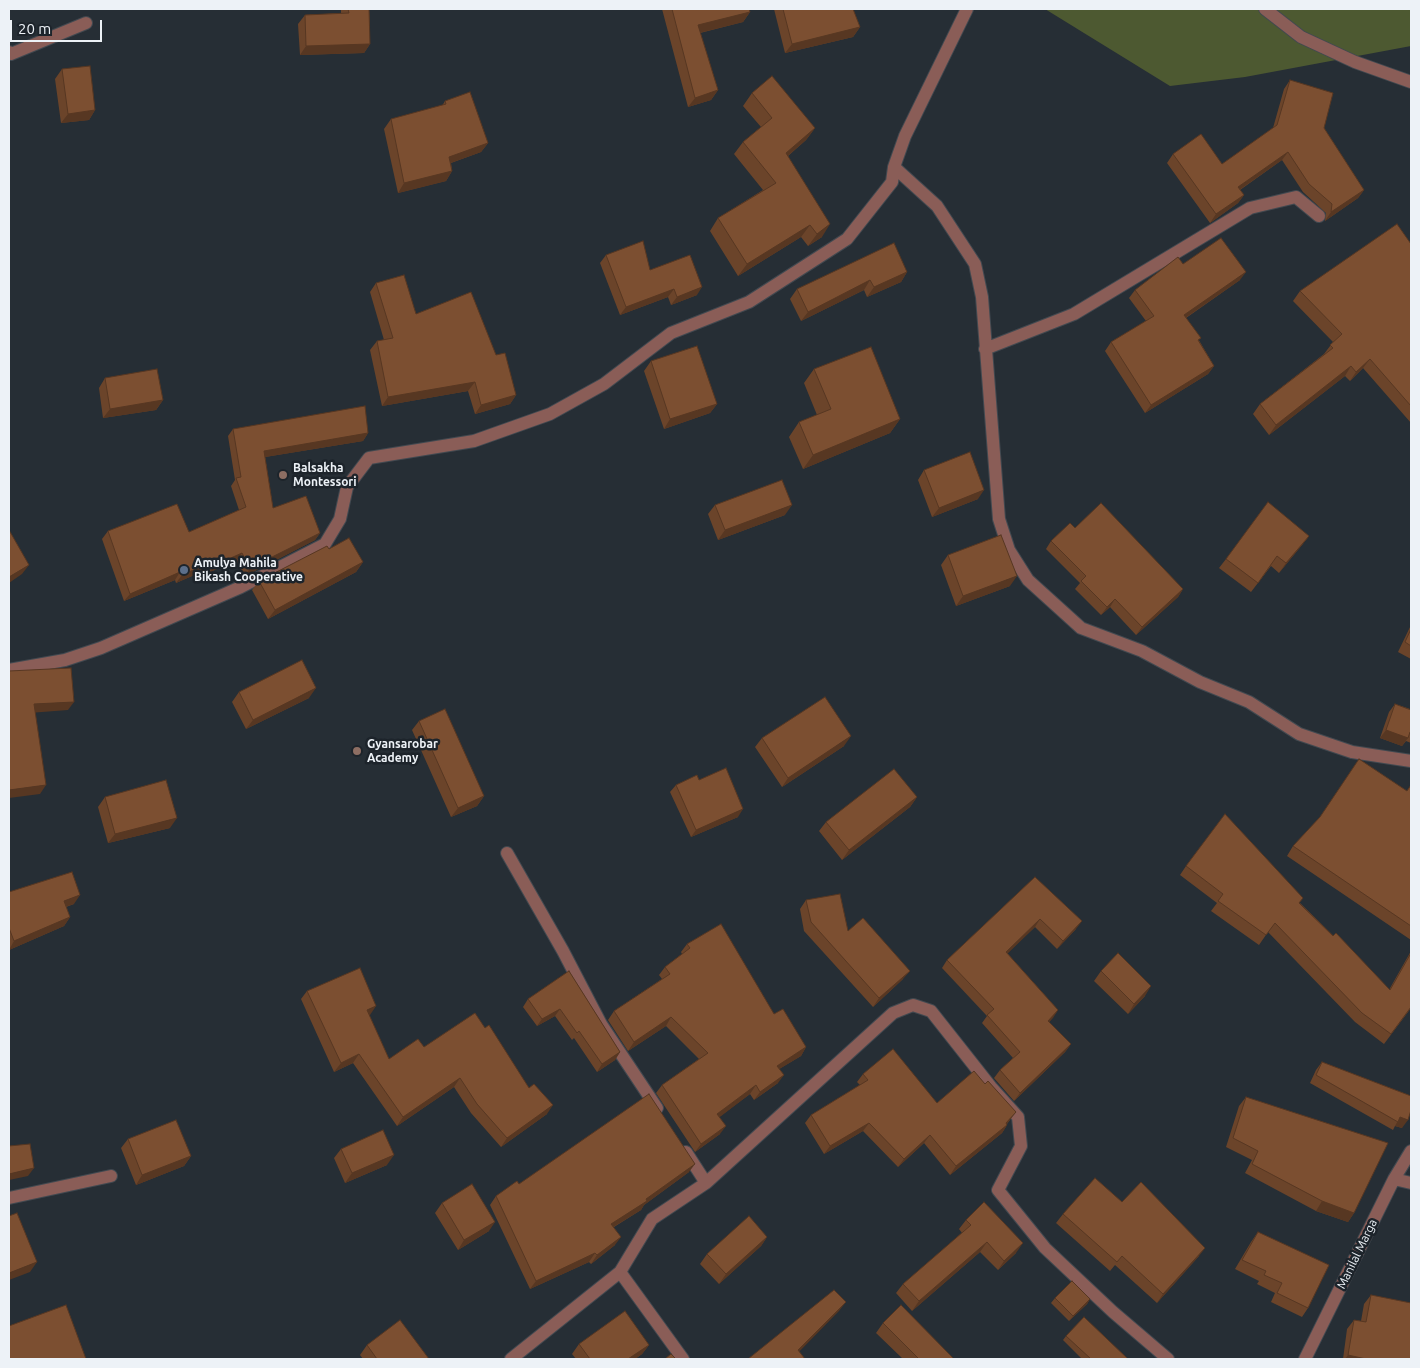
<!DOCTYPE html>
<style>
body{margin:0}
#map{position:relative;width:1420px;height:1368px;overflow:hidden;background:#262e35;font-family:Ubuntu,sans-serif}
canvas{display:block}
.frame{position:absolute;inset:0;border:10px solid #edf2f7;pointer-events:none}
.scale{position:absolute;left:10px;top:20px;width:92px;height:22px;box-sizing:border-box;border:2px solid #edf2f7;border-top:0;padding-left:6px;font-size:15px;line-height:18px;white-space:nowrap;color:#edf2f7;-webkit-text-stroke:4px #1d242b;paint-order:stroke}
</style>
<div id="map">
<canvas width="1420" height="1368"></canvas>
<div class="frame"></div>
<div class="scale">20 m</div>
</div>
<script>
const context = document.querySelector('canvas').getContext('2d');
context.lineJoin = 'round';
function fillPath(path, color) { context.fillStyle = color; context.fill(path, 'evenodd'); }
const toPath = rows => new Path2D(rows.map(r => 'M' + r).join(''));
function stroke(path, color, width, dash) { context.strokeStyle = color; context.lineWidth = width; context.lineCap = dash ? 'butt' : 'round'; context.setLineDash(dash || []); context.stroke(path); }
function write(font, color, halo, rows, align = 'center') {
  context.font = font + ' Ubuntu,sans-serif'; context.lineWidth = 5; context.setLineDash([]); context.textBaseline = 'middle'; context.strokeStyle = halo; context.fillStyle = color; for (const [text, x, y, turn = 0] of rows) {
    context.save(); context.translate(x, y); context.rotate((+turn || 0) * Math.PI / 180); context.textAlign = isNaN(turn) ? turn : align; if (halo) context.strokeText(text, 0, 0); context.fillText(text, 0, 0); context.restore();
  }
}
fillPath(toPath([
 [1045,9,1411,9,1411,46,1245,77,1170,86]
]), '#4d5931');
const minor = toPath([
 [1265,9,1301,37,1355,62,1411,82],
 [9,52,11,54,86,23],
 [894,167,937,206,975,264,982,297,999,519,1009,550,1028,580,1081,628,1142,651,1200,682,1249,702,1299,734,1352,752,1411,761],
 [985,349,1074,314,1250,208,1296,197,1319,216],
 [9,670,65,660,101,648,241,587,325,544,340,519,347,487,369,458,474,441,550,414,604,384,671,333,749,302,847,239,892,182,894,167,905,136,967,9],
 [507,853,563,951,601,1024,657,1108],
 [686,1152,706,1183],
 [1394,1179,1411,1183],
 [9,1198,111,1176],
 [620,1272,683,1359],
 [511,1359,620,1272,652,1219,706,1183,893,1013,913,1005,931,1011,991,1087,1018,1117,1021,1146,998,1190,1045,1248,1113,1312,1168,1359],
 [1305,1359,1394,1179,1411,1151]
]);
stroke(minor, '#424950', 14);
stroke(minor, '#8a5d57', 12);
fillPath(toPath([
 [341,9,369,9,370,44,364,53,300,55,298,24,305,15,341,13],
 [662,9,749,9,750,12,743,22,700,33,718,90,711,100,688,107],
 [774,9,853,9,860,27,853,37,785,53],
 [62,69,95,110,89,120,61,123,55,79],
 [1290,80,1324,128,1364,190,1358,198,1325,221,1326,213,1303,192,1282,160,1240,190,1244,195,1238,203,1210,223,1167,163,1173,154,1222,164,1273,128,1284,89],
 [752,93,815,128,806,140,788,156,822,237,808,246,801,237,738,276,710,231,718,218,763,190,734,154,743,142,761,127,743,106],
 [445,101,488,143,481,152,451,163,452,171,446,181,398,193,384,129,391,119,442,106],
 [1411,244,1411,423,1363,368,1350,381,1345,376,1269,435,1253,414,1260,404,1324,354,1333,342,1293,301,1300,291],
 [606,255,650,270,697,295,671,305,668,297,620,315,600,263],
 [1183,264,1240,280,1186,318,1214,366,1208,374,1145,413,1105,351,1111,342,1146,321,1129,298,1135,290],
 [907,272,901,282,867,297,864,290,801,321,790,299,797,289],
 [376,283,416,314,496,355,516,395,510,404,475,414,468,391,382,406,370,350,377,341,384,340,370,292],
 [651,361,717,404,710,413,664,429,644,371],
 [814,369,900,419,890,433,803,469,789,437,799,422,817,415,804,383],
 [105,378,163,400,156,410,103,418,99,388],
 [233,429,368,433,363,441,265,457,273,508,320,533,315,540,245,576,236,561,210,572,208,569,176,583,175,580,124,601,102,539,108,531,189,532,239,510,231,486,235,480,228,436],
 [924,470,978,499,932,517,918,480],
 [715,505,785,515,718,540,708,514],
 [1075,528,1183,589,1178,597,1136,635,1110,607,1101,615,1075,589,1080,583,1046,549,1051,541],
 [1309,536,1302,545,1279,573,1271,566,1251,592,1219,568,1226,559],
 [329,549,363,562,356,572,268,619,252,590,259,581],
 [948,555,1010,586,956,606,941,565],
 [1411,625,1411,659,1398,652],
 [239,692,309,698,246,729,232,702],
 [1395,704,1410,709,1411,705,1411,743,1406,741,1402,746,1380,738,1389,712],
 [419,721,484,796,477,806,451,817,412,730],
 [762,738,844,746,782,787,755,747],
 [699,780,738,817,691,837,670,792,676,785],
 [1411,785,1411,940,1287,856,1293,846,1407,791],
 [105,797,170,828,108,843,98,807],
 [917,797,910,807,842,860,819,831,826,822],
 [1186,866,1300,903,1389,990,1411,951,1411,1008,1384,1044,1355,1022,1268,932,1259,945,1211,911,1217,903,1180,875],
 [1035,877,1076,929,1057,949,1035,927,1007,953,1058,1010,1049,1022,1071,1044,1065,1052,1014,1101,994,1078,1000,1070,1013,1058,982,1023,987,1016,942,968,947,960],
 [9,892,74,904,66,907,70,917,64,926,9,950],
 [806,900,848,931,903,979,873,1007,804,931,800,909],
 [687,944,774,1014,806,1047,801,1056,779,1069,778,1083,754,1100,750,1094,719,1117,720,1134,695,1152,656,1093,662,1085,699,1059,666,1026,628,1051,608,1020,614,1011,662,979,659,975,665,967,682,954,681,952],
 [569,971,620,1052,615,1060,597,1072,574,1038,572,1040,555,1016,537,1026,523,1007,528,999],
 [1101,971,1145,996,1128,1014,1094,981],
 [307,991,370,1015,369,1015,389,1059,424,1047,485,1028,529,1088,547,1114,501,1147,471,1113,454,1087,397,1126,353,1063,334,1072,301,999],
 [1322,1062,1411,1096,1402,1128,1395,1126,1393,1130,1310,1083,1316,1070],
 [863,1074,937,1103,1010,1120,1007,1124,1007,1125,1002,1133,950,1175,924,1143,898,1167,863,1131,824,1154,805,1123,811,1115,860,1085,857,1082],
 [1246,1097,1354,1213,1348,1222,1316,1211,1245,1173,1252,1160,1226,1147,1239,1106],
 [128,1139,191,1156,184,1166,136,1185,121,1148],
 [341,1149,387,1165,345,1183,334,1158],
 [689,1172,644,1205,641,1210,614,1227,615,1245,591,1264,589,1262,530,1289,490,1205,496,1196,519,1184],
 [1122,1202,1199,1256,1157,1303,1115,1265,1110,1271,1056,1223,1063,1214],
 [442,1203,489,1231,458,1250,435,1213],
 [966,1220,1016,1253,998,1270,980,1252,912,1311,896,1293,903,1284,962,1233,959,1229],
 [1258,1232,1308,1308,1302,1317,1271,1302,1275,1293,1257,1284,1259,1281,1235,1269,1251,1242],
 [767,1237,761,1246,719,1284,700,1264,707,1254],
 [1371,1295,1411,1359,1343,1359,1347,1329,1354,1320,1361,1321,1364,1304],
 [1055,1298,1090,1299,1087,1304,1069,1321,1051,1303],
 [883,1323,954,1359,903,1359,876,1333],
 [1066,1336,1128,1359,1082,1359,1063,1340],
 [579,1344,649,1345,642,1354,635,1359,576,1359,572,1354],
 [367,1345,429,1359,363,1359,360,1355]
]), '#6b442a');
fillPath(toPath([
 [750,12,743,22,691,35,698,25],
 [860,27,853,37,785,53,792,44],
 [370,44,364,53,300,55,306,46],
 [718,90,711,100,688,107,695,98],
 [95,110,89,120,61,123,68,114],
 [815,128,806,140,777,165,786,153],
 [488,143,481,152,442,166,449,157],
 [1288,152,1282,160,1232,195,1238,187],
 [452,171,446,181,398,193,404,183],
 [1364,190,1358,198,1325,221,1331,212],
 [1244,195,1238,203,1210,223,1216,214],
 [830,224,822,237,808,246,817,234],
 [810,225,801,237,738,276,747,264],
 [907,272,901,282,867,297,874,287],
 [1246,272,1240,280,1178,323,1184,315],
 [870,280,864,290,801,321,808,312],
 [702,287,697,295,671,305,677,297],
 [674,289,668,297,620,315,626,307],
 [1370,359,1363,368,1350,381,1356,372],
 [1214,366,1208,374,1145,413,1151,405],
 [1351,366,1345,376,1269,435,1276,425],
 [475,382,468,391,382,406,388,397],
 [516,395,510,404,475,414,481,405],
 [163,400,156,410,103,418,110,409],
 [717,404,710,413,664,429,670,419],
 [900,419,890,433,803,469,813,455],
 [368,433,363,441,259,458,264,451],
 [984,490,978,499,932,517,939,508],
 [792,505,785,515,718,540,725,530],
 [320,533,315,540,245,576,250,568],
 [1309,536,1302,545,1279,573,1286,563],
 [242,553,236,561,210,572,215,565],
 [214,561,208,569,176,583,182,575],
 [363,562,356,572,268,619,275,610],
 [29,565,22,574,9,583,9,577],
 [180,572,175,580,124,601,130,594],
 [1017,576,1010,586,956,606,963,596],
 [1183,589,1178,597,1136,635,1142,627],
 [1115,599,1110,607,1101,615,1107,607],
 [316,688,309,698,246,729,253,720],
 [74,702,68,710,29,713,34,704],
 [1386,730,1408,738,1402,746,1380,738],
 [851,736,844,746,782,787,788,778],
 [46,785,40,794,9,798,9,790],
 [484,796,477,806,451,817,458,808],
 [917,797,910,807,842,860,849,850],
 [743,809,738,817,691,837,696,830],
 [177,818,170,828,108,843,115,834],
 [80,895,74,904,58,909,64,901],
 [70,917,64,926,9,950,14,941],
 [1040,919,1035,927,1001,960,1006,952],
 [1082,921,1076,929,1057,949,1063,941],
 [910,971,903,979,873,1007,879,998],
 [1151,986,1145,996,1128,1014,1134,1004],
 [376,1006,370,1015,361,1019,367,1010],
 [560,1009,555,1016,537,1026,542,1019],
 [1058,1010,1053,1018,1043,1029,1048,1021],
 [671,1017,666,1026,628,1051,634,1042],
 [1071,1044,1065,1052,1014,1101,1020,1093],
 [806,1047,801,1056,771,1074,777,1066],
 [620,1052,615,1060,597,1072,602,1064],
 [359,1054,353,1063,334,1072,341,1063],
 [784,1075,778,1083,754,1100,760,1092],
 [460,1078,454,1087,397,1126,403,1117],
 [756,1085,750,1094,712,1123,717,1114],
 [553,1105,547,1114,501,1147,507,1138],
 [1016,1112,1010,1120,1000,1131,1007,1125,1002,1133,950,1175,956,1166,1006,1123],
 [1400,1117,1408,1120,1402,1128,1395,1126],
 [869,1123,863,1131,824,1154,830,1146],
 [726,1126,720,1134,695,1152,701,1144],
 [930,1135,924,1143,898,1167,904,1159],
 [394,1155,387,1165,345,1183,352,1173],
 [191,1156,184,1166,136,1185,142,1175],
 [695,1164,689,1172,644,1205,641,1210,605,1232,611,1224],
 [34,1168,28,1176,9,1180,9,1174],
 [1322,1201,1354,1213,1348,1222,1316,1211],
 [495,1222,489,1231,458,1250,464,1240],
 [621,1237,615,1245,591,1264,597,1255],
 [767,1237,761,1246,719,1284,726,1274],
 [987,1242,980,1252,912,1311,919,1301],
 [1023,1243,1016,1253,998,1270,1004,1261],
 [1205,1248,1199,1256,1157,1303,1163,1294],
 [595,1253,589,1262,530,1289,536,1281],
 [37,1262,30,1272,9,1280,9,1273],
 [1090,1299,1087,1304,1069,1321,1073,1316],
 [846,1302,839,1311,792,1359,798,1350],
 [649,1345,642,1354,635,1359,628,1359],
 [1348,1355,1366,1359,1345,1359]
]), '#573722');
const building = toPath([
 [348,9,369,9,370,44,306,46,305,15,349,13,348,9],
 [672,9,749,9,750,12,698,25,718,90,695,98,672,9],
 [783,9,853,9,860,27,792,44,783,9],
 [90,66,95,110,68,114,62,69,90,66],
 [772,76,815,128,786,153,830,224,817,234,810,225,747,264,718,218,776,183,743,142,772,118,752,93,772,76],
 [1290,80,1333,93,1324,128,1364,190,1331,212,1332,204,1309,184,1288,152,1238,187,1244,195,1216,214,1173,154,1201,134,1222,164,1277,125,1290,80],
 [470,92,488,143,449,157,452,171,404,183,391,119,446,104,445,101,470,92],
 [1397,224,1411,244,1411,406,1370,359,1356,372,1351,366,1276,425,1260,404,1333,348,1330,345,1342,334,1300,291,1397,224],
 [1221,238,1246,272,1184,315,1201,338,1198,340,1214,366,1151,405,1111,342,1154,316,1135,290,1178,257,1183,264,1221,238],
 [643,241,650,270,690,255,702,287,677,297,674,289,626,307,606,255,643,241],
 [894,243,907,272,874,287,870,280,808,312,797,289,894,243],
 [404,275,416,314,471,292,496,355,505,353,516,395,481,405,475,382,388,397,377,341,393,338,376,283,404,275],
 [697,346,717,404,670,419,651,361,697,346],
 [871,347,900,419,813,455,799,422,831,409,814,369,871,347],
 [157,369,163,400,110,409,105,378,157,369],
 [365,406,368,433,264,451,273,508,306,496,320,533,250,568,242,553,215,565,214,561,182,575,180,572,130,594,108,531,177,504,189,532,246,507,236,478,241,477,233,429,365,406],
 [970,452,984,490,939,508,924,470,970,452],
 [782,480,792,505,725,530,715,505,782,480],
 [1268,502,1309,536,1286,563,1277,556,1258,583,1226,559,1268,502],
 [1101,503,1183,589,1142,627,1115,599,1107,607,1081,581,1086,576,1051,541,1070,523,1075,528,1101,503],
 [9,530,29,565,9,577,9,530],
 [1001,535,1017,576,963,596,948,555,1001,535],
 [349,538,363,562,275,610,259,581,327,546,329,549,349,538],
 [1411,629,1411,646,1405,642,1411,629],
 [302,660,316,688,253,720,239,692,302,660],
 [71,668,74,702,34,704,46,785,9,790,9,671,71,668],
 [825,697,851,736,788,778,762,738,825,697],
 [1395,704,1411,710,1411,732,1410,732,1408,738,1386,730,1395,704],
 [445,709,484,796,458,808,419,721,445,709],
 [1359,759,1407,791,1411,785,1411,926,1293,846,1320,817,1359,759],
 [726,768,743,809,696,830,676,785,697,775,699,780,726,768],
 [894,769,917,797,849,850,826,822,894,769],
 [166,780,177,818,115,834,105,797,166,780],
 [1225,814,1303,898,1299,903,1333,936,1336,933,1390,990,1411,953,1411,1007,1391,1034,1362,1013,1275,923,1266,935,1218,901,1223,894,1186,866,1225,814],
 [72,872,80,895,64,901,70,917,14,941,9,928,9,892,72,872],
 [1035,877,1082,921,1063,941,1040,919,1006,952,1058,1010,1048,1021,1071,1044,1020,1093,1000,1070,1020,1052,987,1015,994,1009,947,960,1035,877],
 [840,894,848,931,863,918,910,971,879,998,811,922,806,900,840,894],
 [721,924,774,1014,783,1009,806,1047,777,1066,784,1075,760,1092,756,1085,717,1114,726,1126,701,1144,662,1085,708,1053,671,1017,634,1042,614,1011,670,974,665,967,690,948,687,944,721,924],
 [1118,953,1151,986,1134,1004,1101,971,1118,953],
 [360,968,376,1006,367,1010,389,1059,418,1039,424,1047,475,1013,485,1028,489,1025,529,1088,534,1084,553,1105,507,1138,477,1104,460,1078,403,1117,359,1054,341,1063,307,991,360,968],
 [569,971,620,1052,602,1064,579,1031,577,1033,560,1009,542,1019,528,999,569,971],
 [893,1049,937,1103,974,1071,985,1084,988,1081,1016,1112,1006,1123,1007,1125,956,1166,930,1135,904,1159,869,1123,830,1146,811,1115,868,1080,863,1074,893,1049],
 [1322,1062,1411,1096,1411,1110,1408,1120,1400,1117,1398,1122,1316,1075,1322,1062],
 [649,1094,695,1164,646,1199,647,1201,611,1224,621,1237,597,1255,595,1253,536,1281,496,1196,517,1181,519,1184,649,1094],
 [1246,1097,1388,1143,1354,1213,1322,1201,1252,1164,1258,1151,1233,1138,1246,1097],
 [176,1120,191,1156,142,1175,128,1139,176,1120],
 [383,1130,394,1155,352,1173,341,1149,383,1130],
 [30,1144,34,1168,9,1174,9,1146,30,1144],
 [1095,1178,1122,1202,1141,1182,1205,1248,1163,1294,1122,1256,1117,1262,1063,1214,1095,1178],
 [472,1184,495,1222,464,1240,442,1203,472,1184],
 [984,1202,1023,1243,1004,1261,987,1242,919,1301,903,1284,971,1225,966,1220,984,1202],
 [17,1213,37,1262,9,1273,9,1216,17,1213],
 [749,1216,767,1237,726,1274,707,1254,749,1216],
 [1258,1232,1329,1265,1308,1308,1277,1293,1282,1283,1264,1275,1266,1271,1242,1260,1258,1232],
 [1072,1281,1090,1299,1073,1316,1055,1298,1072,1281],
 [834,1290,846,1302,798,1350,805,1359,748,1359,834,1290],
 [1371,1295,1411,1303,1411,1359,1366,1359,1348,1355,1354,1320,1366,1322,1371,1295],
 [66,1305,86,1359,9,1359,9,1326,66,1305],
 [901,1305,954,1359,919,1359,883,1323,901,1305],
 [625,1311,649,1345,628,1359,590,1359,579,1344,625,1311],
 [1084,1317,1128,1359,1096,1359,1095,1358,1094,1359,1091,1359,1066,1336,1084,1317],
 [400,1320,429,1359,377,1359,367,1345,400,1320],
 [671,1354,676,1359,665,1359,671,1354]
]);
fillPath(building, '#7c4f31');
stroke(building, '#573722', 1);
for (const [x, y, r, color] of [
 [283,475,5,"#8d6e63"],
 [184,570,5,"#5c6f8a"],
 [357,751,5,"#8d6e63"]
]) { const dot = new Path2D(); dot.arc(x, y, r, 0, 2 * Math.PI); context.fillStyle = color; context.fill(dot); stroke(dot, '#1d242b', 2); }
write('bold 12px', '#edf2f7', '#1d242b', [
 ["Balsakha",293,468],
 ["Montessori",293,482],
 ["Amulya Mahila",194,563],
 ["Bikash Cooperative",194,577],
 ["Gyansarobar",367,744],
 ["Academy",367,758]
], 'left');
write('12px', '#edf2f7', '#1d242b', [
 ["Manilal Marga",1357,1254,-64]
]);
</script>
